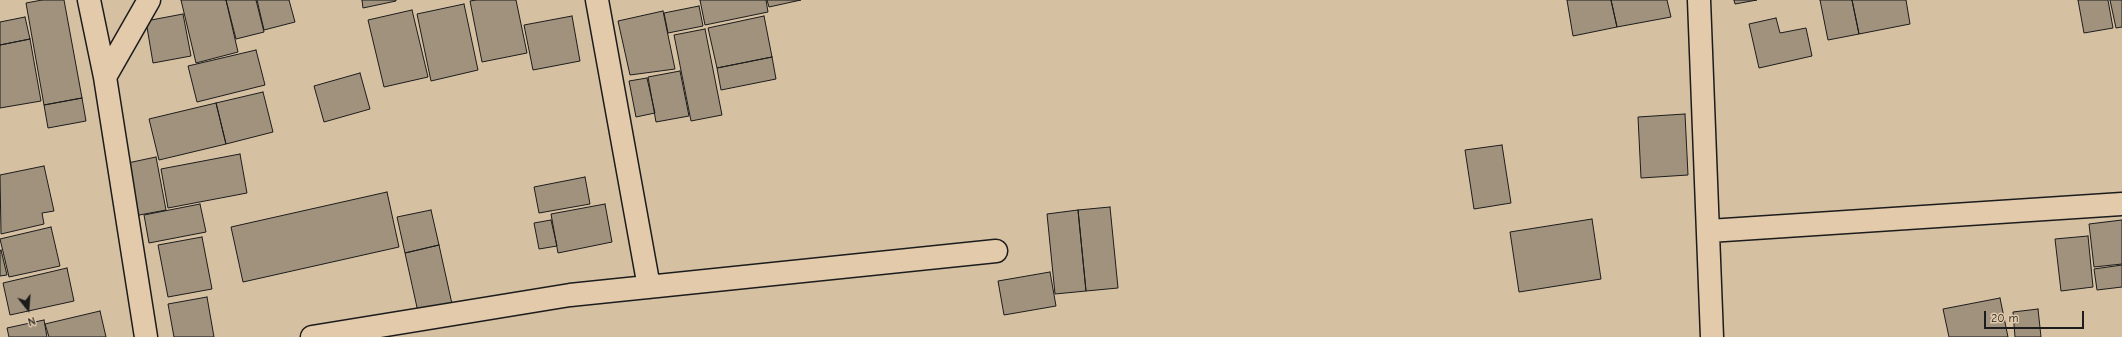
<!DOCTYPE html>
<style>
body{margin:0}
#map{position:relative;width:2122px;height:337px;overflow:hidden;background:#d6c0a2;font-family:"Comic Neue",sans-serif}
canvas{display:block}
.north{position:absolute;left:8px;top:289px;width:40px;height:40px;-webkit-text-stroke:3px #e2caab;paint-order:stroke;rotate:163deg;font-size:11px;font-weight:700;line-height:16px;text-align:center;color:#1c1c1c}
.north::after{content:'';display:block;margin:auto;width:14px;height:18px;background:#1c1c1c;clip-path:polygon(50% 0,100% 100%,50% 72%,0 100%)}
.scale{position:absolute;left:1984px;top:311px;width:100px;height:18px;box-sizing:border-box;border:2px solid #1c1c1c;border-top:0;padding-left:5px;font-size:12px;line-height:14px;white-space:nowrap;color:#1c1c1c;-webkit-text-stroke:3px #e2caab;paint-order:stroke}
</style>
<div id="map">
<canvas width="2122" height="337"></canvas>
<div class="north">N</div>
<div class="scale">20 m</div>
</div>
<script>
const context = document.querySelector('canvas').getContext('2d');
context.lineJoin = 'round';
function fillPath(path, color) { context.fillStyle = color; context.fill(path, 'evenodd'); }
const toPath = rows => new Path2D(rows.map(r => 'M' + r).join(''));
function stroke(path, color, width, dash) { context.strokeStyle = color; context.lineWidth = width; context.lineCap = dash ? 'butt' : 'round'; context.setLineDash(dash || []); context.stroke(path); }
const building = toPath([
 [42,0,64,0,82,98,44,105,26,3,42,0],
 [181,0,226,0,238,52,196,63,181,0],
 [226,0,256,0,264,32,236,39,226,0],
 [257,0,289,0,295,22,264,30,257,0],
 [362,0,396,0,396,1,363,8,362,0],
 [476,0,516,0,527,53,482,62,470,1,476,0],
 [700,0,766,0,768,12,705,25,700,0],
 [767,0,801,0,769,7,767,0],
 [1567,0,1611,0,1617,27,1573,36,1567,0],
 [1611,0,1667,0,1671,17,1617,27,1611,0],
 [1734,0,1757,0,1735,4,1734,0],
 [1820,0,1852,0,1859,34,1828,40,1820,0],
 [1852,0,1906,0,1910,24,1859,34,1852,0],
 [2078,0,2108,0,2113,28,2084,33,2078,0],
 [2110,0,2122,0,2122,27,2116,28,2110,0],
 [464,4,478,70,431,81,417,14,464,4],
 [699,6,703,26,668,33,664,13,699,6],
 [412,10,428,77,384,87,368,20,412,10],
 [663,11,675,69,630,75,618,21,663,11],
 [183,14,191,56,153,63,146,21,183,14],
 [572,16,580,61,533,70,524,25,572,16],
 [764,16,772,57,717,68,708,28,764,16],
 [25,17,30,39,0,45,0,22,25,17],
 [1776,18,1780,33,1806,28,1812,56,1759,68,1749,24,1776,18],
 [705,29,722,115,691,121,674,35,705,29],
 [30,39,41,101,0,108,0,45,30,39],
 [256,50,265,85,197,102,188,66,256,50],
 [772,57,776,79,721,90,717,68,772,57],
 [680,71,689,116,656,122,648,77,680,71],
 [360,73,370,109,324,122,314,86,360,73],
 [647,78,655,113,636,117,629,81,647,78],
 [263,92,273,132,226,144,216,103,263,92],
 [82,98,86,121,48,128,44,105,82,98],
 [216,103,226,144,159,160,149,119,216,103],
 [1685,114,1688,175,1641,178,1638,117,1685,114],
 [1502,145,1511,203,1474,209,1465,150,1502,145],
 [240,154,247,193,168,208,161,169,240,154],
 [156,157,166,210,134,216,123,164,156,157],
 [44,166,54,211,42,213,44,224,1,234,0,175,44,166],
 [585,177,590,204,539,213,534,187,585,177],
 [387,192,399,247,243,282,231,227,387,192],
 [200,204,206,232,149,243,144,215,200,204],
 [605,204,612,242,558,253,551,214,605,204],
 [1110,207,1118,288,1086,291,1078,210,1110,207],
 [431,210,439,245,405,253,397,217,431,210],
 [1078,210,1086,291,1055,294,1047,214,1078,210],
 [1592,219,1601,279,1519,292,1510,232,1592,219],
 [551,220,557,246,539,249,534,223,551,220],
 [2122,220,2122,264,2094,267,2089,224,2122,220],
 [51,227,60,266,9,277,0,239,51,227],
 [2088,236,2093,287,2061,291,2055,239,2088,236],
 [202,237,212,289,168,297,158,245,202,237],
 [439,245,452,304,418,312,405,253,439,245],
 [1,250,7,275,0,276,0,251,1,250],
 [2122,265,2122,287,2097,290,2094,269,2122,265],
 [67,268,74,301,10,315,3,283,67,268],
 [1050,272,1056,306,1004,315,998,281,1050,272],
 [207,297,214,337,174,337,168,304,207,297],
 [2000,298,2008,337,1949,337,1943,309,2000,298],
 [2038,309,2041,337,2015,337,2013,312,2038,309],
 [100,311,106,337,49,337,45,324,100,311],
 [44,320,47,337,9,337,7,328,44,320]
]);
fillPath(building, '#a1927d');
stroke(building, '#1c1c1c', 1);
const street = toPath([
 [89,0,105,77,146,337],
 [597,0,649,287],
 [1699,0,1712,337],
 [105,77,149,0],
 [1709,231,2122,204],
 [312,337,570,295,996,251]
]);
stroke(street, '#1c1c1c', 25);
stroke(street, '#e2caab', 22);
</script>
